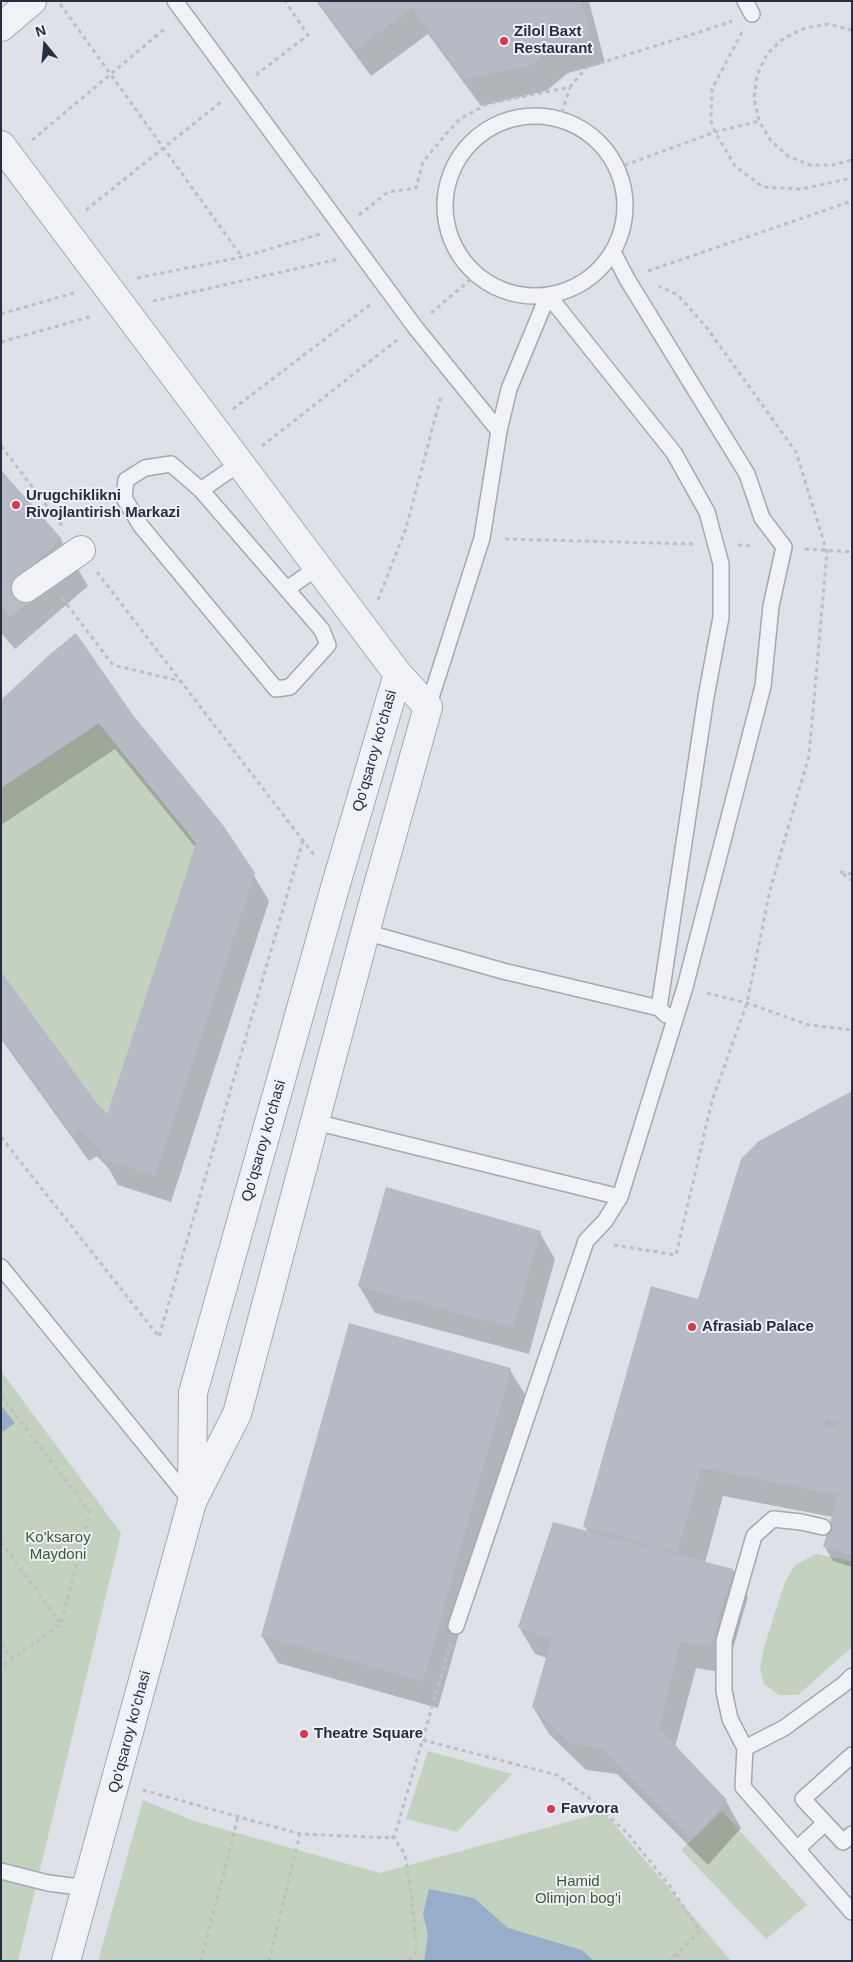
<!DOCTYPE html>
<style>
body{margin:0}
#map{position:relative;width:853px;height:1962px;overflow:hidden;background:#dee1e8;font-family:Helvetica,sans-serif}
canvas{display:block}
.frame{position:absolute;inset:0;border:2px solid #262f3f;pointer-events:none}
.north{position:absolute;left:20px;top:20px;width:50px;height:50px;-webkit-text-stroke:4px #edf0f6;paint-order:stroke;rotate:343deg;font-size:14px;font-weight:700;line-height:20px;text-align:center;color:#262f3f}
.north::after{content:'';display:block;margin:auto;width:18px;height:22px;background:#262f3f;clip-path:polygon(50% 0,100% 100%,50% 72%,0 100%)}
</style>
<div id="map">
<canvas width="853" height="1962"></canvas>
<div class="frame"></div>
<div class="north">N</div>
</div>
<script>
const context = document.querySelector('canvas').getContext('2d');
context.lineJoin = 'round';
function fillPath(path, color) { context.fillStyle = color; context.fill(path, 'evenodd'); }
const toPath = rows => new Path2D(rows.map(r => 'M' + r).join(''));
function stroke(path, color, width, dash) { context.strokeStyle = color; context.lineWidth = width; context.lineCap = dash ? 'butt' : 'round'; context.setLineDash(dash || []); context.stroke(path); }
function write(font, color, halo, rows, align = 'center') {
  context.font = font + ' Helvetica,sans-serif'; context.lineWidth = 4; context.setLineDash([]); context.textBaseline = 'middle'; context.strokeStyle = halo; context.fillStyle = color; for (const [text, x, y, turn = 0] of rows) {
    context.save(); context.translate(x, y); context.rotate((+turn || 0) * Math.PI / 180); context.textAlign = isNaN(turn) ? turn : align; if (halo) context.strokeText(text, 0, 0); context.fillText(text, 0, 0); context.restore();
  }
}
fillPath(toPath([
 [99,723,196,843,107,1114,96,1102,1,971,1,788],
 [1,1371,121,1533,18,1961,1,1961],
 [816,1554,852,1561,852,1647,798,1695,779,1695,764,1684,760,1669,764,1647,785,1582,795,1565],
 [428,1751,512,1774,457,1832,406,1819],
 [143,1800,194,1821,380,1873,604,1812,731,1961,98,1961],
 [722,1811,807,1905,766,1939,681,1850]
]), '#c3d2be');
fillPath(toPath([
 [1,1405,15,1423,1,1433],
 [429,1889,474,1898,508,1928,582,1950,594,1961,424,1961,428,1935,423,1914]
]), '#97aeca');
fillPath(toPath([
 [316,1,589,1,605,63,568,73,546,91,481,106,428,34,371,76],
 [1,472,61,540,88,586,15,649,1,633],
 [1,701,132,716,253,874,269,901,171,1202,118,1185,109,1169,97,1156,89,1161,1,1039,1,973,95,1103,108,1116,196,848,115,749,1,825],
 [852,1092,852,1567,833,1561,825,1547,833,1517,723,1496,705,1563,733,1570,748,1597,726,1673,696,1668,675,1747,726,1801,741,1828,708,1865,617,1774,586,1770,549,1734,533,1707,547,1658,535,1654,519,1627,588,1532,585,1526,698,1301],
 [540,1233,555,1259,529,1354,375,1313,359,1286],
 [510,1370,526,1396,438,1708,278,1663,262,1636]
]), '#0003');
fillPath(toPath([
 [319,1,581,1,591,36,553,47,531,65,464,79,412,8,355,50],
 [1,470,62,539,1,592],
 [76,633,133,715,223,825,255,873,155,1176,101,1158,103,1153,80,1130,73,1135,1,1036,1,971,96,1102,107,1114,196,843,99,723,1,788,1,700,49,655],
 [852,1091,852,1555,823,1547,838,1495,701,1468,677,1553,583,1527,651,1286,698,1299,741,1159,759,1141],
 [826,1419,838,1423,836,1428,825,1424],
 [386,1187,541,1231,513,1328,358,1286],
 [349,1323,511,1368,423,1681,261,1636],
 [553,1522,733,1569,710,1647,680,1641,659,1728,727,1800,692,1839,600,1747,570,1744,532,1707,551,1640,518,1627]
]), '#b5bac5');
stroke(toPath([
 [1,605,26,588]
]), '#b9bdc6', 28, [28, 14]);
const lane = toPath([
 [175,1,415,327,499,431],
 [745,1,752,14],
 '445 206a90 90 0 1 1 180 0a90 90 0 1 1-180 0Z',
 [171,464,201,490,322,630,328,645,290,687,276,689,141,526,124,498,126,480,145,468,171,464],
 [201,490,240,463],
 [287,589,318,567],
 [428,707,482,538,499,431,509,389,548,295,674,453,707,512,721,564,721,617,706,697,659,1008],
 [365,932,503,971,659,1008,666,1015],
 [315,1122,620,1197,685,987,763,686,771,606,784,547,762,518,747,474,627,279,613,252],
 [1,1267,191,1501],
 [456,1626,586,1241,605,1221,620,1197],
 [852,1676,844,1684,784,1728,745,1748,743,1787,852,1912],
 [745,1748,730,1719,724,1691,724,1641,754,1536,773,1519,801,1522,823,1527],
 [852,1755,803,1799,843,1842,852,1834],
 [797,1849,825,1823],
 [1,1871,48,1883,87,1888]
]);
const street = toPath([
 [1,27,32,1],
 [1,145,398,674,428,707,372,907,237,1414,192,1502,66,1961],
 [26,588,81,550],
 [192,1496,193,1393,336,884,398,674]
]);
stroke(lane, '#a3a8b2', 18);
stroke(street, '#a3a8b2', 30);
stroke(toPath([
 [60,4,242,257],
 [852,30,828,24,805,28,784,38,767,54,757,75,754,98,759,121,771,141,788,156,810,165,833,165,852,160],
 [742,32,712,89,711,121,715,132,735,166,763,187,802,189,852,178],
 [256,75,308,35,285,1],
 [559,120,570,88],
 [32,140,167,27],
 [617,168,715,132,759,121],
 [86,210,221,102],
 [359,215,388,192,416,188,423,162,446,134,460,119,487,104,570,87,587,67,697,33,732,21],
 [648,271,852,201],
 [137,278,242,257,320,234],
 [153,301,339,259],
 [431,313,477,274],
 [1,314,77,292],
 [1,342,93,316],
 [233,409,371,304],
 [1,446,63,527],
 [262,446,397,340],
 [505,539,694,544],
 [738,545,754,546],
 [805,549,852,552],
 [97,572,314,855],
 [62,598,113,665,180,681],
 [378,600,406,528,441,396],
 [852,874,840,872,852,880],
 [707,993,747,1003,809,1025,852,1030],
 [1,1137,159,1337,303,840],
 [614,1245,676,1255,712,1101,747,1003,770,890,809,756,827,552,796,452,707,328,678,295,659,286],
 [1,1396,90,1512,61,1624,1,1667],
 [1,1542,61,1624],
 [1,1644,13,1659],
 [423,1740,557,1775,589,1798,627,1833,669,1885,700,1931,669,1961],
 [143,1790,300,1834,394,1838,450,1645],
 [392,1836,405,1854,411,1894,417,1951,409,1961],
 [676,1954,683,1961],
 [201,1961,238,1817],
 [269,1961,300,1834]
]), '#bbbfc6', 3, [4, 4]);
stroke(lane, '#f0f2f6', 15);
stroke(street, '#f0f2f6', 28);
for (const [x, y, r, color] of [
 [504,41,5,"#d43c4d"],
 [16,505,5,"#d43c4d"],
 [692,1327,5,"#d43c4d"],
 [304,1734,5,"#d43c4d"],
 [551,1809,5,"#d43c4d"]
]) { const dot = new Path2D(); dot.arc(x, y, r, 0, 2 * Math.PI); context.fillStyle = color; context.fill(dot); stroke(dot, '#edf0f6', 2); }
write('bold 15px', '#262f3f', '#edf0f6', [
 ["Zilol Baxt",514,32],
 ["Restaurant",514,49],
 ["Urugchiklikni",26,496],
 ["Rivojlantirish Markazi",26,513],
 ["Afrasiab Palace",702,1327],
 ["Theatre Square",314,1734],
 ["Favvora",561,1809]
], 'left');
write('15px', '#262f3f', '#edf0f6', [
 ["Qo'qsaroy ko'chasi",375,751,-74],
 ["Qo'qsaroy ko'chasi",264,1141,-74],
 ["Qo'qsaroy ko'chasi",130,1732,-75]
]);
write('15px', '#395c33', '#edf0f6', [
 ["Ko'ksaroy",58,1538],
 ["Maydoni",58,1555],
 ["Hamid",578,1882],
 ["Olimjon bog'i",578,1899]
]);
</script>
